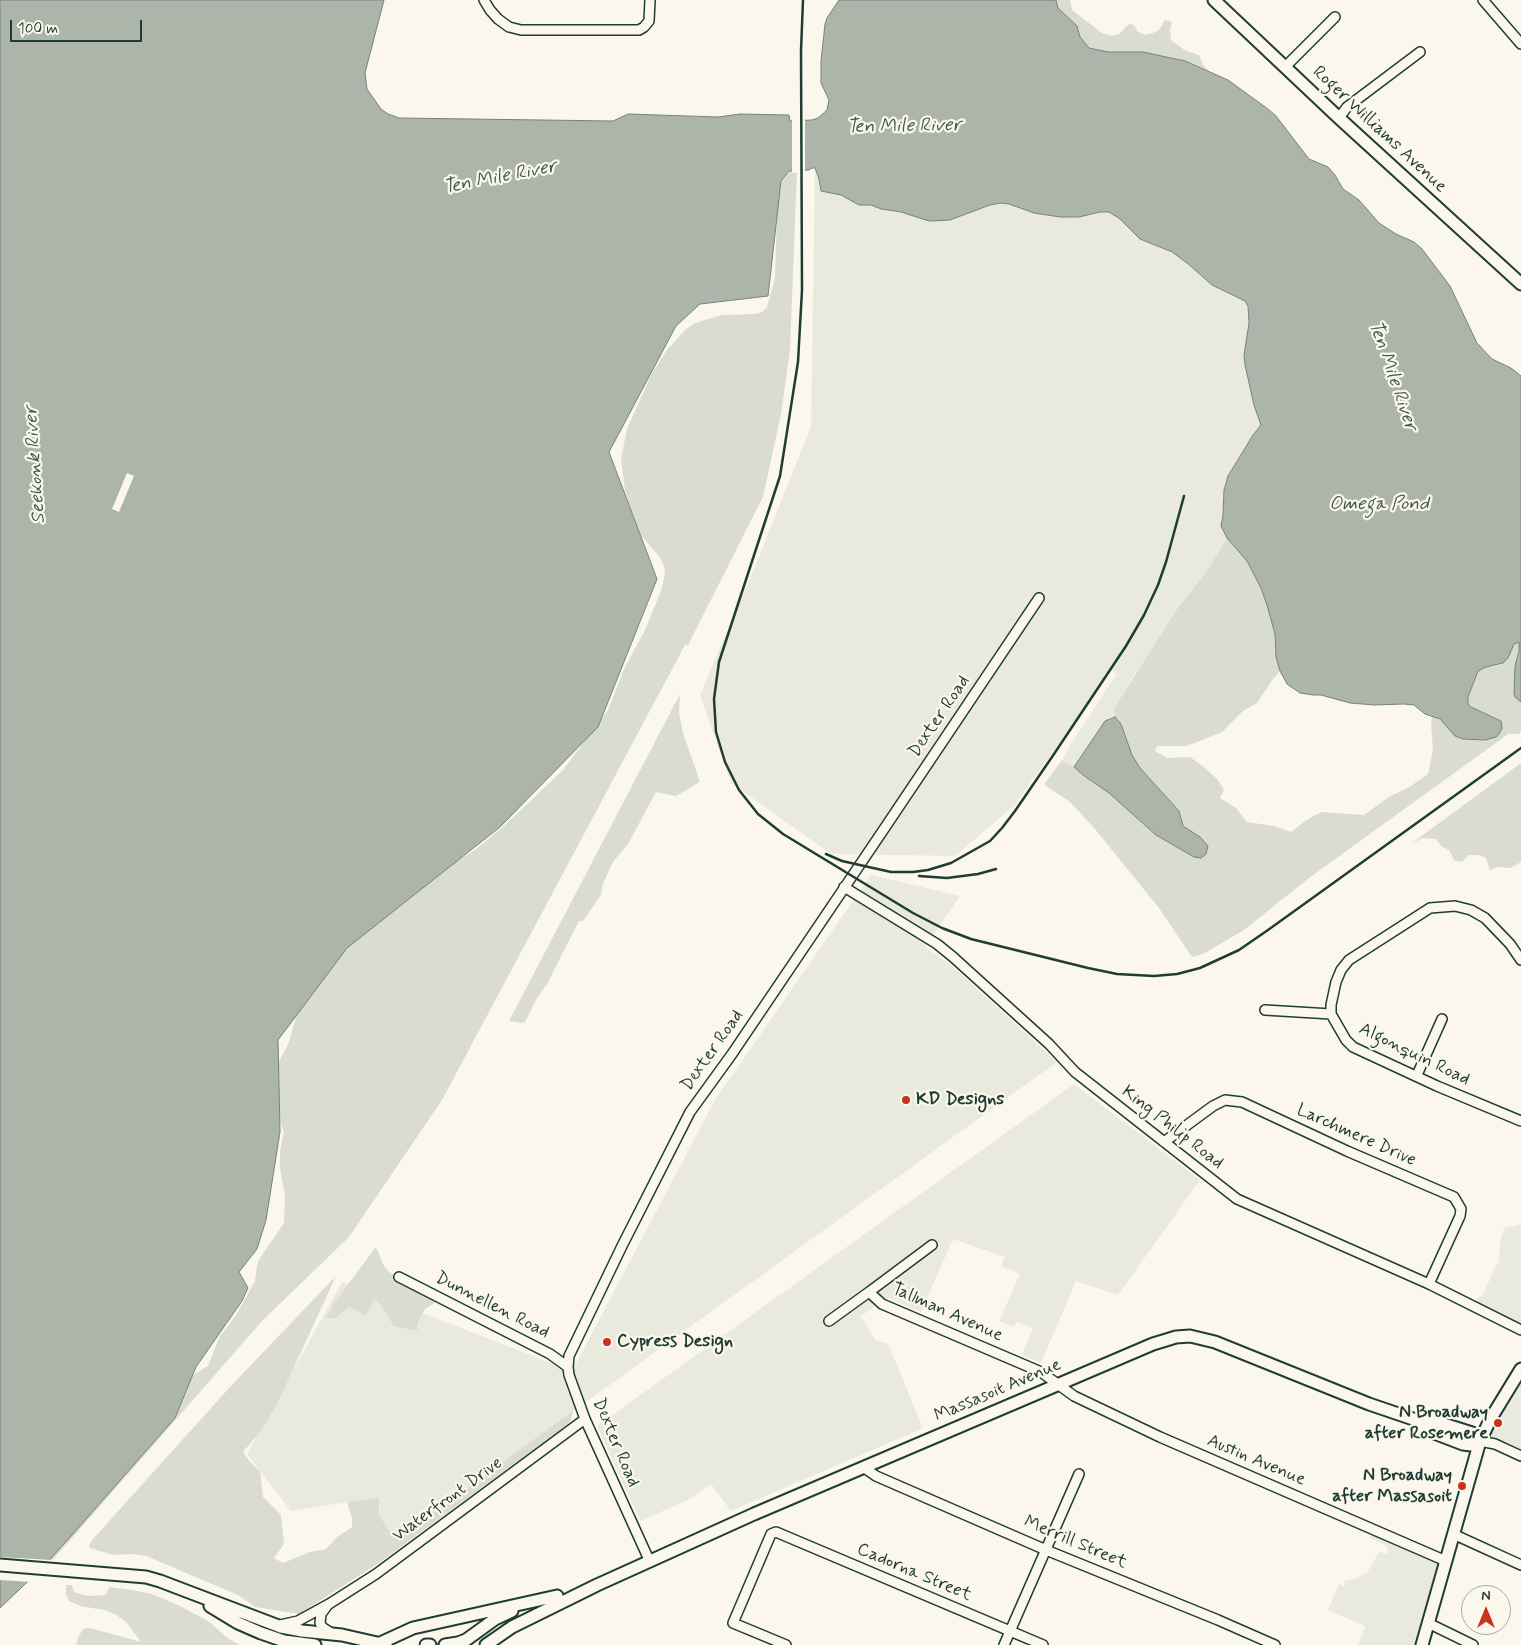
<!DOCTYPE html>
<style>
body{margin:0}
#map{position:relative;width:1521px;height:1645px;overflow:hidden;background:#fbf7ec;font-family:Mynerve,sans-serif}
canvas{display:block}
.north{position:absolute;left:1461px;top:1585px;width:50px;height:50px;box-sizing:border-box;background:#fbf7ec;border:1px solid #a3ada2;border-radius:50%;rotate:0deg;font-size:14px;font-weight:700;line-height:20px;text-align:center;color:#1f3d34}
.north::after{content:'';display:block;margin:auto;width:18px;height:22px;background:#c8321e;clip-path:polygon(50% 0,100% 100%,50% 72%,0 100%)}
.scale{position:absolute;left:10px;top:20px;width:132px;height:22px;box-sizing:border-box;border:2px solid #1f3d34;border-top:0;padding-left:6px;font-size:15px;line-height:18px;white-space:nowrap;color:#1f3d34;-webkit-text-stroke:4px #fbf7ec;paint-order:stroke}
</style>
<div id="map">
<canvas width="1521" height="1645"></canvas>
<div class="north">N</div>
<div class="scale">100 m</div>
</div>
<script>
const context = document.querySelector('canvas').getContext('2d');
context.lineJoin = 'round';
function fillPath(path, color) { context.fillStyle = color; context.fill(path, 'evenodd'); }
const toPath = rows => new Path2D(rows.map(r => 'M' + r).join(''));
function stroke(path, color, width, dash) { context.strokeStyle = color; context.lineWidth = width; context.lineCap = dash ? 'butt' : 'round'; context.setLineDash(dash || []); context.stroke(path); }
function write(font, color, halo, rows, align = 'center') {
  context.font = font + ' Mynerve,sans-serif'; context.lineWidth = 4.5; context.setLineDash([]); context.textBaseline = 'middle'; context.strokeStyle = halo; context.fillStyle = color; for (const [text, x, y, turn = 0] of rows) {
    context.save(); context.translate(x, y); context.rotate((+turn || 0) * Math.PI / 180); context.textAlign = isNaN(turn) ? turn : align; if (halo) context.strokeText(text, 0, 0); context.fillText(text, 0, 0); context.restore();
  }
}
fillPath(toPath([
 [815,171,819,179,821,191,841,195,858,205,872,205,889,211,905,213,1000,203,1009,204,1034,213,1060,217,1090,215,1100,212,1109,212,1120,219,1140,239,1178,256,1212,285,1221,290,1239,297,1245,301,1248,306,1248,332,1257,415,1261,425,1253,435,1232,468,1225,483,1223,498,1223,515,1221,522,1222,529,1227,538,1207,571,1179,608,1149,655,1134,675,1114,708,1115,717,1105,721,1074,767,1062,760,1072,742,1116,675,1112,669,1014,806,955,856,831,854,731,783,700,695,759,557,811,426],
 [871,875,960,896,925,947,952,966,1057,1062,410,1529,396,1533,391,1532,385,1526,381,1520,378,1497,291,1511,247,1454,342,1282,572,1371,715,1100],
 [1074,1084,1200,1180,1118,1295,1076,1281,1041,1363,1022,1355,1033,1328,1017,1322,1014,1327,999,1321,1020,1274,1001,1266,1005,1257,953,1239,921,1312,887,1298,861,1316,875,1340,888,1344,923,1428,731,1511,711,1484,688,1500,640,1521,597,1426],
 [1521,1224,1521,1331,1481,1312,1477,1298,1483,1295,1485,1291,1494,1269,1499,1262,1500,1243,1504,1228],
 [1521,1375,1521,1460,1482,1442],
 [1373,1533,1443,1563,1422,1645,1358,1645,1365,1626,1328,1610,1339,1584,1344,1586,1345,1580,1355,1579,1367,1573,1379,1552,1389,1554,1387,1546,1370,1538]
]), '#eae9de');
fillPath(toPath([
 [1056,0,1070,0,1072,10,1102,33,1111,36,1119,34,1129,24,1134,25,1138,32,1146,35,1153,33,1159,30,1165,20,1172,22,1170,29,1171,40,1186,51,1199,55,1203,65,1209,71,1185,61,1143,52,1108,52,1089,48,1084,44,1080,37,1079,31,1071,21,1058,8],
 [791,170,797,170,790,350,781,414,763,497,688,645,685,645,442,1100,349,1237,263,1320,51,1562,41,1558,192,1377,196,1373,208,1366,219,1338,236,1315,255,1281,257,1265,260,1258,284,1223,285,1196,280,1168,280,1151,284,1132,280,1121,266,1220,276,989,450,865,475,850,505,825,563,770,608,710,623,671,645,630,661,591,665,574,664,566,661,559,640,534,625,491,621,459,627,429,652,373,667,350,685,330,693,324,708,319,722,315,755,314,762,312,767,307,775,278,777,206,781,181],
 [296,1017,289,1042,279,1062,278,1040],
 [1227,538,1247,561,1261,588,1267,605,1275,634,1276,657,1280,671,1273,679,1257,703,1243,711,1222,732,1187,746,1157,746,1155,751,1167,758,1190,757,1205,768,1217,779,1224,790,1220,798,1236,808,1247,822,1274,826,1291,832,1305,821,1321,812,1364,815,1389,797,1411,786,1428,774,1433,750,1431,726,1432,716,1443,722,1502,728,1501,721,1494,717,1474,709,1468,704,1467,701,1478,671,1486,667,1499,665,1506,661,1512,647,1514,644,1519,642,1519,651,1515,666,1514,688,1518,700,1521,702,1521,732,1518,734,1508,734,1504,737,1309,878,1244,930,1203,954,1192,957,1159,908,1095,829,1070,802,1046,786,1045,783,1062,760,1074,767,1083,775,1110,793,1156,835,1194,857,1200,837,1183,826,1179,811,1140,768,1132,755,1121,724,1115,717,1114,708,1178,608,1207,571],
 [680,694,679,712,683,733,700,782,676,796,656,792,628,844,613,862,603,883,601,895,583,921,579,921,547,984,537,998,525,1022,521,1023,509,1021],
 [1521,763,1521,862,1511,868,1497,867,1490,871,1486,858,1478,855,1469,855,1462,862,1454,860,1449,850,1441,846,1436,839,1423,838,1412,843],
 [375,1248,377,1249,384,1266,388,1271,396,1277,405,1285,410,1286,437,1301,424,1310,417,1325,417,1330,418,1331,394,1326,381,1305,374,1299,366,1316,349,1307,335,1318,325,1318,333,1308,330,1309],
 [336,1276,279,1400,261,1431,243,1452,250,1462,260,1471,263,1497,281,1515,284,1544,274,1558,283,1563,310,1552,326,1549,337,1537,352,1527,352,1518,347,1502,379,1497,379,1512,385,1526,391,1532,396,1533,410,1529,573,1411,571,1420,567,1425,379,1563,299,1614,255,1607,238,1595,146,1556,132,1554,113,1555,90,1548,89,1545,93,1539,230,1387],
 [66,1585,72,1585,74,1592,87,1596,106,1595,109,1587,133,1590,152,1594,180,1606,208,1621,229,1639,240,1645,76,1645,79,1636,83,1629,90,1628,141,1642,126,1622,115,1614,104,1610,80,1606,69,1601,66,1594]
]), '#dbdcd1');
const water = toPath([
 [0,0,384,0,365,73,367,89,381,109,388,114,399,118,613,121,628,114,718,117,740,114,789,115,790,121,812,120,818,118,827,110,829,100,821,83,821,61,825,24,827,18,839,0,1056,0,1058,8,1077,26,1080,37,1089,48,1108,52,1143,52,1185,61,1228,80,1268,109,1276,116,1309,159,1328,167,1335,175,1343,189,1359,200,1379,223,1396,234,1414,242,1422,249,1450,286,1477,343,1492,359,1511,368,1521,376,1521,702,1515,697,1514,693,1515,666,1519,651,1519,642,1514,644,1508,658,1503,663,1486,667,1478,671,1468,697,1468,704,1471,707,1501,721,1502,728,1499,734,1496,737,1485,740,1463,739,1455,736,1440,719,1425,714,1414,705,1404,704,1375,705,1350,703,1321,695,1313,695,1300,693,1287,684,1280,671,1276,657,1275,634,1267,605,1261,588,1247,561,1227,538,1221,526,1223,515,1224,490,1228,476,1253,435,1261,425,1254,405,1245,365,1244,355,1249,323,1248,306,1245,301,1212,285,1187,263,1172,252,1140,239,1120,219,1109,212,1100,212,1079,217,1060,217,1034,213,1009,204,1000,203,990,205,950,220,929,221,901,212,881,209,871,205,859,205,841,195,821,191,819,179,815,168,812,168,809,170,789,171,781,181,768,296,700,304,676,326,609,452,657,579,598,727,500,827,347,948,278,1040,280,1132,266,1220,257,1249,239,1272,248,1288,242,1301,196,1367,175,1418,72,1535,42,1568,0,1608,0,0],
 [1115,717,1121,724,1132,755,1140,768,1179,811,1183,826,1200,837,1208,846,1206,854,1201,858,1194,857,1156,835,1109,793,1083,775,1074,767,1105,721,1115,717]
]);
fillPath(water, '#adb4aa');
stroke(water, '#74847b', 1);
fillPath(toPath([
 [792,119,805,119,805,172,792,173],
 [127,473,134,476,119,512,112,509],
 [0,1557,52,1560,31,1582,0,1580]
]), '#fbf7ec');
const minor = toPath([
 [484,0,490,10,498,19,509,27,521,30,639,30,644,27,649,21,650,0],
 [1483,0,1521,44],
 [1285,67,1335,17],
 [1339,118,1347,107,1420,52],
 [844,887,937,944,953,957,1049,1044,1075,1072,1237,1199,1429,1284,1521,1330],
 [1521,960,1510,944,1485,918,1471,910,1455,906,1430,908,1349,960,1341,970,1336,982,1331,1005,1331,1014,1346,1040,1353,1047,1437,1086,1521,1121],
 [1265,1010,1331,1014],
 [1417,1075,1442,1019],
 [1164,1142,1213,1106,1225,1100,1233,1101,1242,1102,1347,1151,1454,1197,1461,1209,1460,1216,1429,1284],
 [399,1277,550,1354,568,1367],
 [869,1292,932,1245],
 [829,1321,869,1292,882,1304,1041,1372,1074,1396,1160,1437,1446,1561],
 [1480,1441,1495,1444,1521,1456],
 [863,1467,876,1476,1046,1550,1218,1620,1275,1645],
 [1453,1534,1521,1565],
 [650,1562,585,1419,569,1375,568,1367,569,1356,622,1246,690,1112,732,1054,884,829,1039,598],
 [327,1606,321,1614,320,1623,322,1627,331,1633],
 [1428,1623,1473,1645],
 [280,1625,298,1621,329,1604,376,1574,585,1419],
 [786,1645,733,1623,771,1534,776,1532,1043,1645],
 [1004,1645,1079,1474]
]);
const secondary = toPath([
 [1214,0,1339,118,1521,284],
 [0,1565,146,1577,160,1581,281,1627,302,1631,342,1635,386,1645],
 [210,1606,238,1623,261,1633,284,1641,315,1645],
 [378,1644,413,1628,557,1596],
 [426,1645,430,1645],
 [445,1645,458,1643,466,1640,495,1619,512,1611],
 [486,1645,512,1627,597,1585,754,1514,1057,1385,1153,1344,1176,1337,1190,1336,1215,1342,1369,1404,1419,1421,1431,1420,1472,1433,1480,1441,1471,1445,1463,1444,1424,1429,1419,1421],
 [1422,1645,1480,1441,1491,1418,1521,1369]
]);
stroke(minor, '#1f3d34', 12);
stroke(secondary, '#1f3d34', 15);
stroke(minor, '#fbf7ec', 9);
stroke(secondary, '#fbf7ec', 11);
stroke(toPath([
 [803,0,801,51,802,290,798,362,780,476,719,662,714,699,716,732,725,762,739,790,758,814,783,834,913,913,942,928,971,939,1088,968,1117,974,1154,976,1177,974,1200,968,1239,950,1268,930,1521,748],
 [826,854,842,861,891,872,913,872,928,870,951,863,990,841,1002,828,1015,811,1052,757,1126,646,1144,615,1158,585,1166,562,1184,496],
 [919,876,947,878,978,874,996,869]
]), '#1f3d34', 2.5);
for (const [x, y, r, color] of [
 [906,1100,5,"#c8321e"],
 [607,1342,5,"#c8321e"],
 [1498,1423,5,"#c8321e"],
 [1462,1486,5,"#c8321e"]
]) { const dot = new Path2D(); dot.arc(x, y, r, 0, 2 * Math.PI); context.fillStyle = color; context.fill(dot); stroke(dot, '#fbf7ec', 2); }
write('18px', '#1f3d34', '#fbf7ec', [
 ["Roger Williams Avenue",1379,130,43],
 ["Dexter Road",940,717,-56],
 ["Dexter Road",713,1051,-55],
 ["Algonquin Road",1414,1055,26],
 ["King Philip Road",1172,1128,38],
 ["Larchmere Drive",1356,1136,24],
 ["Dunnellen Road",492,1306,27],
 ["Tallman Avenue",947,1313,24],
 ["Massasoit Avenue",998,1391,-23],
 ["Dexter Road",615,1443,67],
 ["Austin Avenue",1256,1461,23],
 ["Waterfront Drive",448,1500,-36],
 ["Merrill Street",1075,1543,23],
 ["Cadorna Street",914,1573,23]
]);
write('bold 18px', '#1f3d34', '#fbf7ec', [
 ["KD Designs",916,1100],
 ["Cypress Design",617,1342],
 ["N Broadway",1488,1413,"right"],
 ["after Rosemere",1488,1434,"right"],
 ["N Broadway",1452,1476,"right"],
 ["after Massasoit",1452,1497,"right"]
], 'left');
write('italic 19px', '#425b52', '#fbf7ec', [
 ["Ten Mile River",904,127,-1],
 ["Ten Mile River",500,178,-11],
 ["Ten Mile River",1392,376,71],
 ["Seekonk River",36,465,-94],
 ["Omega Pond",1379,505]
]);
</script>
